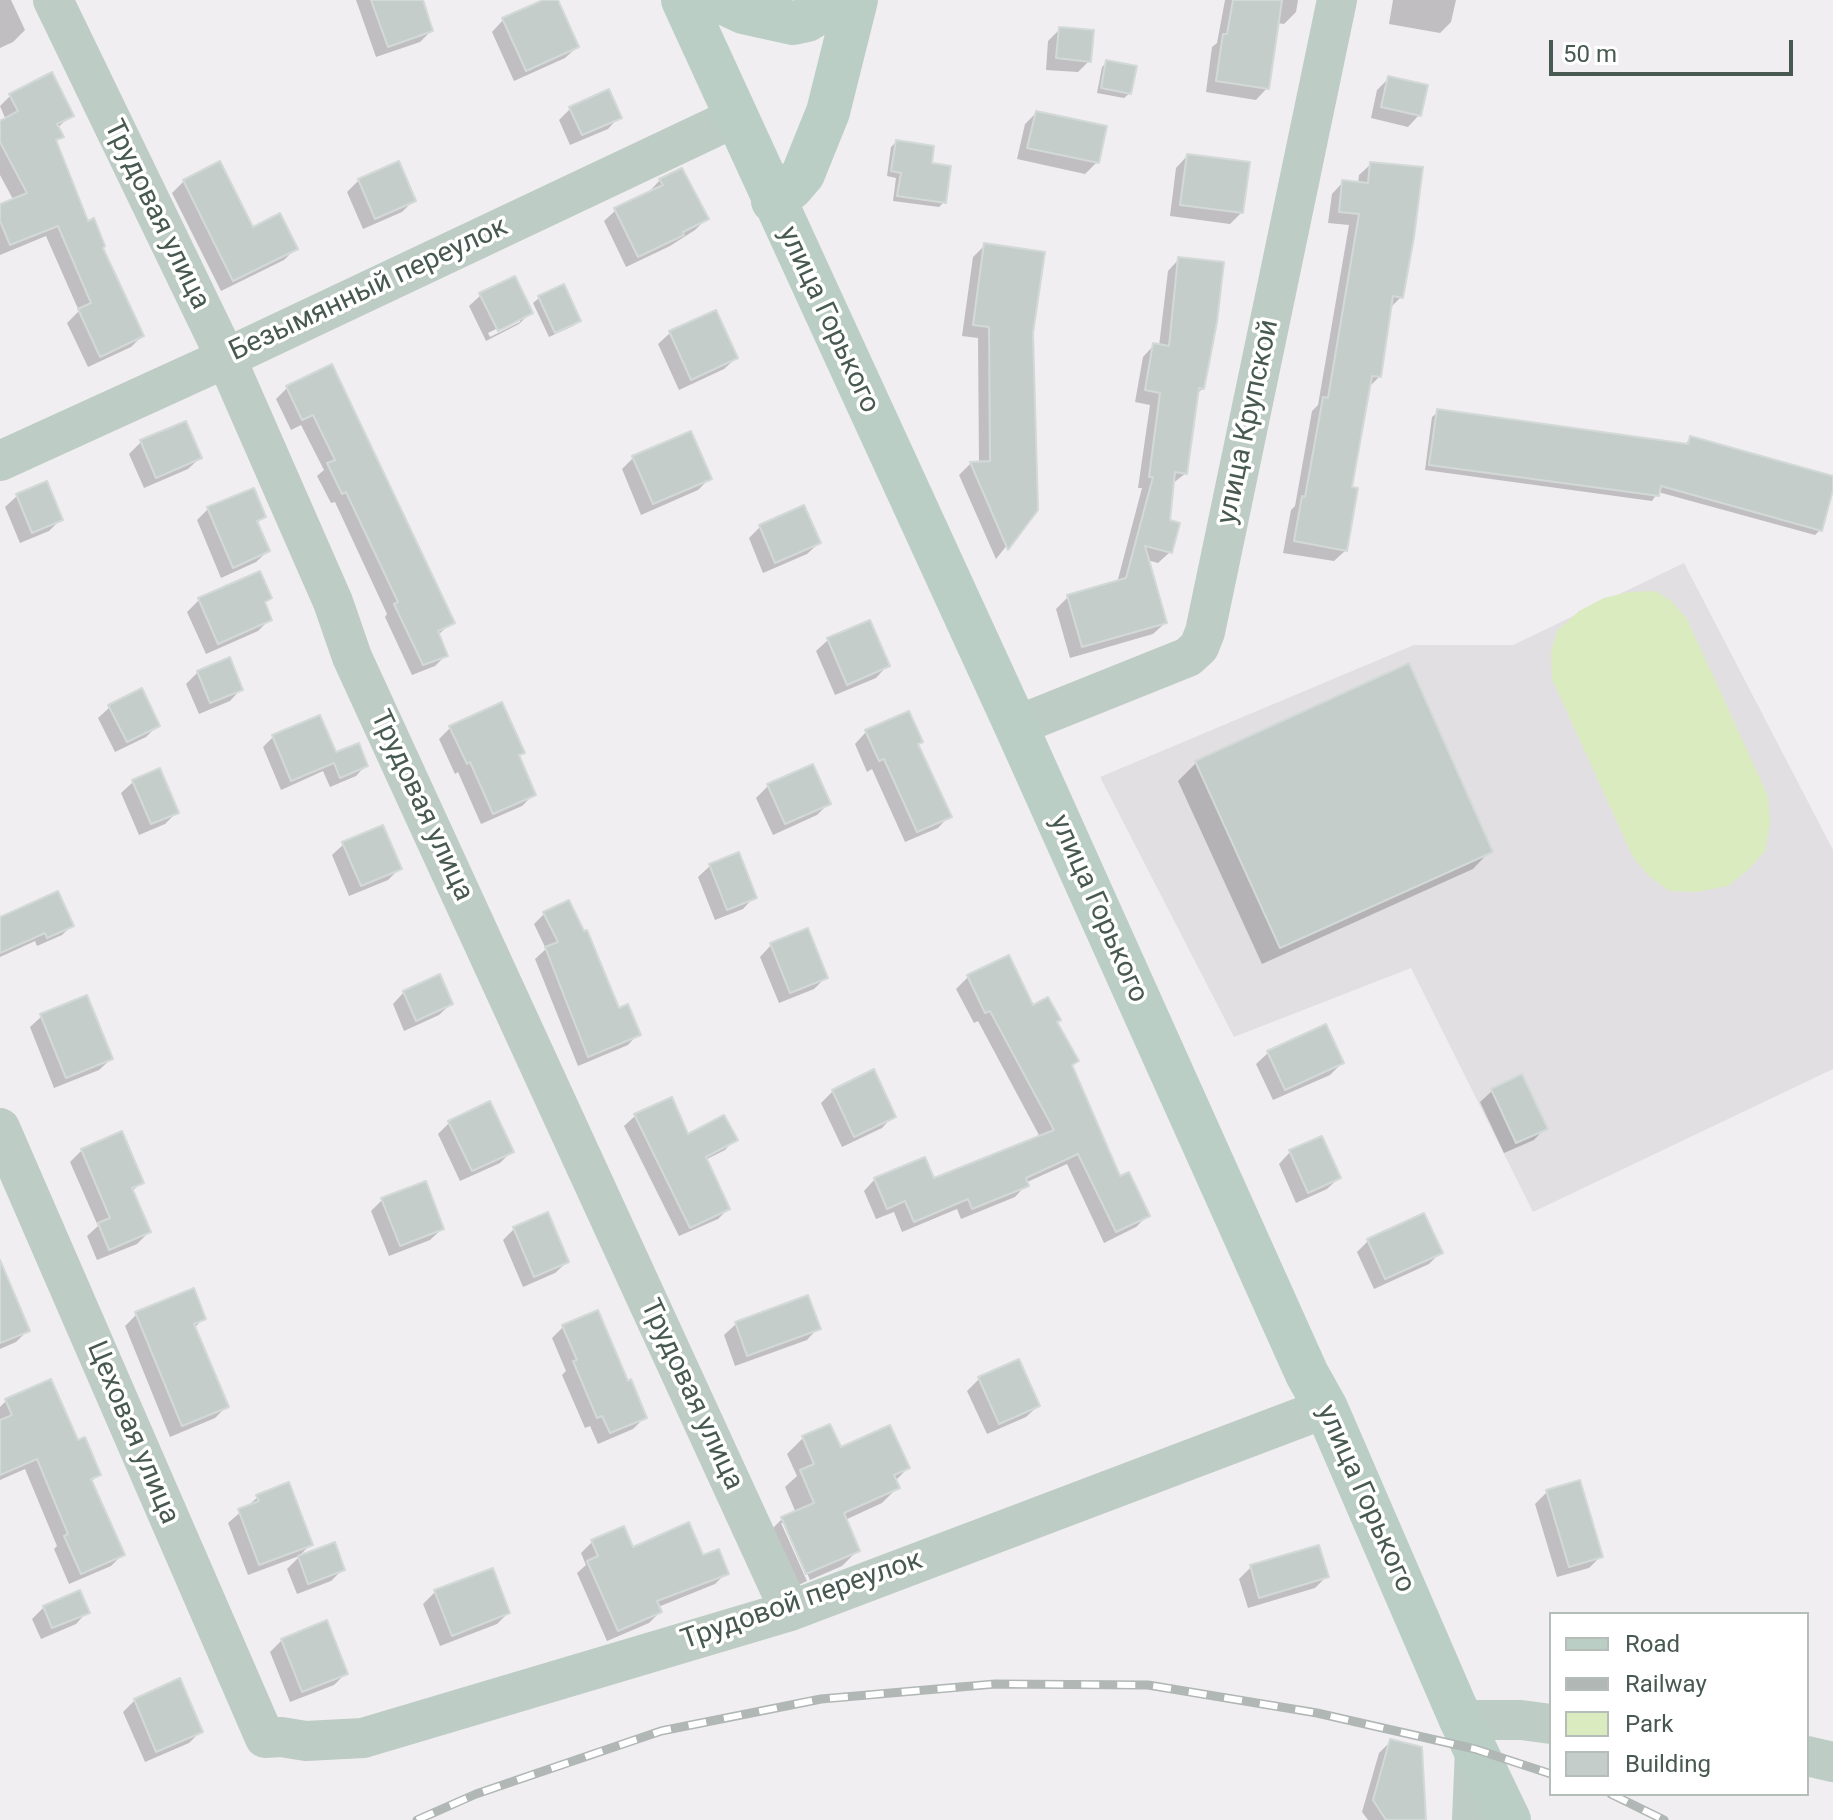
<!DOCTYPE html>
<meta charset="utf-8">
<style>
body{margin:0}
#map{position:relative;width:1833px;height:1820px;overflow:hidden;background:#f0eef0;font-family:Roboto,sans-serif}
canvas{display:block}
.legend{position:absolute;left:1549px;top:1612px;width:260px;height:184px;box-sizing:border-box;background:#fff;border:2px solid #b5bdb9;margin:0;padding:10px 14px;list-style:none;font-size:24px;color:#475950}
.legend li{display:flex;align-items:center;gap:16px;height:40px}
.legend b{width:40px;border:2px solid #b5bdb9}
.scale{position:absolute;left:1549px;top:40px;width:244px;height:36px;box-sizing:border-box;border:4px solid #475950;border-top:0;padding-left:10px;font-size:24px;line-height:28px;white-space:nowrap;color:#475950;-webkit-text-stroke:6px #fff;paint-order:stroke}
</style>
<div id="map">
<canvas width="1833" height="1820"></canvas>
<ul class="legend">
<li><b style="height:10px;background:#bbcec5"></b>Road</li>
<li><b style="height:10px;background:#b0b7b5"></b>Railway</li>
<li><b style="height:22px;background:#daebbf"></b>Park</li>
<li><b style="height:22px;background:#c5cdca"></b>Building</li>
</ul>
<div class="scale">50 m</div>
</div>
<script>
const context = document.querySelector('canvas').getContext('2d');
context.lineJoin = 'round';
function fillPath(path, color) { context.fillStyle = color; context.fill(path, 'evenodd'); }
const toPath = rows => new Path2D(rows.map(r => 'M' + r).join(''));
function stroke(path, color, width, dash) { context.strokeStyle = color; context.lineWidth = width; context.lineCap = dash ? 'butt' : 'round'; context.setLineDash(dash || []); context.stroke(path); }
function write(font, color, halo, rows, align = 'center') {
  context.font = font + ' Roboto,sans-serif'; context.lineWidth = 7; context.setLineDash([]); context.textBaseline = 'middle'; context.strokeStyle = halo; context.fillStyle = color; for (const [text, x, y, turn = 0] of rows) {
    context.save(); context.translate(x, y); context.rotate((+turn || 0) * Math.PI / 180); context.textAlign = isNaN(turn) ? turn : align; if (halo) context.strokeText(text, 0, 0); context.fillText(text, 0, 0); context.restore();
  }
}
fillPath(toPath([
 [1684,563,1833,850,1833,1069,1533,1212,1411,968,1234,1037,1100,777,1414,645,1513,645]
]), '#e1dfe2');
fillPath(toPath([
 [1656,591,1671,601,1687,619,1768,796,1770,823,1765,851,1747,871,1728,886,1697,892,1670,891,1650,877,1633,857,1552,679,1551,652,1557,631,1579,611,1604,598,1629,592]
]), '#daebbf');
fillPath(toPath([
 [0,0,11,0,25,30,13,42,0,48],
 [356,0,420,0,431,31,420,42,376,57],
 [548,0,556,0,577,47,565,58,514,81,492,32,503,20],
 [1225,0,1298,0,1296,12,1284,24,1277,23,1267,88,1256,100,1206,92,1212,47,1217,43],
 [1393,0,1456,0,1451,22,1440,33,1389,24],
 [1060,29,1089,61,1078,72,1046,70,1048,41],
 [1107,62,1130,93,1124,98,1097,93,1102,67],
 [1389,78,1419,115,1408,127,1371,118,1377,90],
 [11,95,72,115,57,128,61,136,55,142,87,223,142,336,131,347,88,367,67,323,79,311,46,236,0,255,0,207,14,201,0,175,0,123,6,120,0,106],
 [570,109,619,117,608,129,570,145,559,120],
 [1036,113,1097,162,1085,174,1017,159,1025,124],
 [896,142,929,164,944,202,939,207,893,201,896,178,887,176,891,147],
 [1187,156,1242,212,1230,224,1170,216,1176,168],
 [1371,164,1401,297,1389,309,1380,376,1368,388,1350,489,1346,550,1334,561,1283,553,1291,510,1295,506,1312,411,1318,405,1349,225,1328,223,1332,194,1343,182,1358,184,1359,175],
 [359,180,413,201,402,212,363,229,347,192],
 [660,180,706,219,695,230,670,246,626,267,604,221,616,210,649,192],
 [184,181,252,230,296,248,284,260,221,291,172,193],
 [985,245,1031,333,1036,509,996,559,959,475,970,464,979,464,978,338,962,336,973,257],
 [1179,259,1203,388,1196,395,1186,473,1172,484,1168,522,1170,552,1158,563,1147,560,1165,623,1153,634,1070,658,1056,609,1068,597,1117,583,1142,488,1138,488,1150,405,1135,402,1143,357,1154,345,1159,346,1168,271],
 [563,287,578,321,573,326,549,337,533,303,539,298],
 [481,295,531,312,519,324,486,341,469,306],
 [520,317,520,322,490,337,488,333],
 [715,313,736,358,724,369,679,390,658,344,670,333],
 [331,367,452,622,438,635,446,655,435,666,412,675,385,617,387,614,335,502,331,503,317,476,324,470,301,425,291,430,276,399,287,388],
 [1438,412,1685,445,1690,438,1833,478,1833,482,1820,530,1815,535,1658,492,1652,501,1425,470,1432,417],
 [141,442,200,458,188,469,144,488,129,454],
 [633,458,709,479,698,490,641,515,622,469],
 [17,496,61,519,49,531,20,543,5,507],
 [208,509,264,517,256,524,268,551,256,562,221,578,197,520],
 [760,527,819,543,807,554,763,573,749,538],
 [259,574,270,598,264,604,270,619,258,631,206,654,187,612,199,600],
 [868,622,887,666,876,678,835,695,816,651,828,640],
 [1408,665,1490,851,1473,869,1262,964,1178,781,1196,763],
 [198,672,241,689,230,701,199,714,186,684],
 [110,707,158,725,146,737,115,752,98,718],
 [451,727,522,752,518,757,534,794,522,806,481,824,458,772,455,774,439,739],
 [866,732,917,745,949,816,938,828,905,842,872,769,867,772,855,744],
 [273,737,334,755,366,765,356,776,330,787,323,771,281,790,263,747],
 [812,766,828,804,817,815,773,835,756,798,768,786],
 [133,782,176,813,165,824,139,835,121,793],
 [344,844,399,869,388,880,349,896,332,855],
 [710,866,754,897,743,909,715,920,698,877],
 [544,914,638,1034,628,1045,578,1066,535,959,546,949,534,924],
 [0,917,71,926,62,935,37,946,35,941,0,957],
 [771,945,826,977,814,989,779,1003,760,957],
 [1008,958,1032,1007,1055,1023,1076,1061,1070,1067,1119,1179,1147,1216,1136,1227,1104,1243,1067,1164,1025,1183,1026,1185,1015,1197,961,1219,957,1209,902,1232,894,1212,876,1219,864,1191,875,1179,933,1181,1040,1137,978,1021,974,1023,956,989,968,977],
 [404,992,451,1004,439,1015,404,1031,393,1004],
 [42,1016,111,1059,99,1070,54,1088,30,1027],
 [1268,1053,1342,1063,1330,1075,1273,1100,1256,1064],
 [833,1091,893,1116,882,1128,842,1147,821,1103],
 [1492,1091,1545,1128,1534,1140,1504,1153,1480,1102],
 [671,1100,688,1136,735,1139,725,1150,705,1160,728,1209,718,1219,679,1236,624,1126,635,1116],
 [449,1123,512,1151,500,1163,460,1181,438,1134],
 [82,1150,141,1183,131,1192,149,1232,137,1244,97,1260,87,1236,98,1226,70,1162],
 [1290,1152,1339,1178,1327,1189,1296,1203,1279,1164],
 [383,1199,442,1229,430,1240,389,1256,371,1211],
 [514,1229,567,1262,555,1273,523,1287,503,1240],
 [1368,1241,1440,1253,1429,1264,1374,1289,1357,1252],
 [0,1308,28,1330,16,1342,0,1349],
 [137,1314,204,1318,194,1328,226,1407,215,1418,170,1437,125,1326],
 [736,1324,818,1328,807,1340,735,1366,724,1335],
 [564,1326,627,1383,645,1417,633,1429,598,1444,590,1426,585,1428,562,1375,566,1371,552,1338],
 [979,1379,1038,1406,1026,1417,987,1434,967,1391],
 [7,1400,77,1442,99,1474,91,1482,122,1555,111,1566,69,1584,54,1549,57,1546,25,1469,0,1480,0,1407],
 [829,1426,840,1450,908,1468,895,1481,898,1487,882,1503,845,1520,858,1550,842,1566,810,1580,786,1523,781,1523,807,1581,790,1589,766,1535,782,1519,796,1513,785,1487,797,1476,787,1454,803,1438],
 [1547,1492,1601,1556,1589,1568,1557,1577,1535,1504],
 [258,1497,310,1545,299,1556,248,1575,228,1523],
 [623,1528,632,1550,702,1557,726,1573,715,1584,658,1607,660,1612,649,1623,607,1641,577,1573,586,1565,581,1553,592,1542],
 [299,1557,343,1569,331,1581,297,1594,287,1569],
 [1251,1567,1326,1577,1315,1588,1248,1608,1239,1579],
 [435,1592,508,1613,497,1624,440,1646,423,1604],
 [44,1607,87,1612,76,1624,41,1639,32,1619],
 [282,1640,346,1673,334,1685,290,1702,270,1652],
 [135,1700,200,1732,189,1743,145,1762,123,1712],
 [1391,1741,1424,1820,1368,1820,1362,1812,1379,1753]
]), '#0003');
const building = toPath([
 [371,0,423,0,433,31,388,47,371,0],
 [543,0,558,0,579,47,526,71,502,18,543,0],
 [1233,0,1282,0,1269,89,1216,81,1223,34,1227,34,1233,0],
 [1059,27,1094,30,1091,62,1056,58,1059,27],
 [1106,60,1137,66,1131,94,1101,88,1106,60],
 [52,72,74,116,57,124,64,137,56,140,88,221,94,218,105,246,103,248,144,336,100,357,78,309,91,303,58,226,10,245,0,221,0,204,27,193,0,142,0,121,18,111,9,94,52,72],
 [1388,76,1428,85,1421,116,1381,107,1388,76],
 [609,89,622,118,582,135,569,107,609,89],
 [1036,111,1107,126,1099,163,1027,148,1036,111],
 [896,140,934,146,932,163,951,166,946,203,897,196,901,173,891,171,896,140],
 [1187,154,1250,162,1243,213,1180,205,1187,154],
 [220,161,253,227,280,213,298,249,233,281,183,180,220,161],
 [399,161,416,201,375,219,358,179,399,161],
 [1370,162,1423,167,1414,237,1403,298,1393,296,1381,377,1372,376,1352,487,1358,488,1347,551,1294,541,1302,496,1305,497,1323,397,1328,398,1359,214,1339,212,1342,180,1368,183,1370,162],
 [682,168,709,219,683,232,684,235,638,257,614,208,663,185,659,179,682,168],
 [984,243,1045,252,1033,333,1038,510,1008,550,970,462,990,461,989,327,973,325,984,243],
 [1178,257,1224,262,1217,322,1204,389,1199,388,1187,474,1175,472,1170,520,1180,523,1172,553,1145,546,1167,623,1082,647,1067,595,1126,578,1153,477,1149,477,1160,393,1145,390,1153,343,1169,346,1178,257],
 [515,276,533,313,498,331,479,293,515,276],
 [564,284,581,321,555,333,538,296,564,284],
 [716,310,738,358,691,380,669,331,716,310],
 [332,364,455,623,438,631,448,656,423,665,394,604,398,602,346,492,342,494,327,463,335,460,313,415,302,420,286,386,332,364],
 [1437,409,1688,444,1690,436,1833,476,1833,490,1822,531,1661,486,1659,496,1429,465,1437,409],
 [186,421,202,458,156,478,140,440,186,421],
 [691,431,712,479,653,504,632,456,691,431],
 [47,481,63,520,32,533,16,494,47,481],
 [254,488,266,517,257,521,270,551,233,568,207,507,254,488],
 [804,505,821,543,775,563,759,525,804,505],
 [260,571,272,598,265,602,272,620,218,644,198,598,260,571],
 [870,620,890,666,847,685,827,638,870,620],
 [230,657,243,690,210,703,197,671,230,657],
 [1409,663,1493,852,1280,948,1195,761,1409,663],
 [142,688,160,726,127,742,108,705,142,688],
 [502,702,525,753,519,755,536,795,493,814,470,762,467,764,449,726,502,702],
 [909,711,923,742,918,744,952,817,917,832,884,759,879,761,865,730,909,711],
 [320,715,336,752,359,743,368,766,340,778,334,763,291,781,272,735,320,715],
 [813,764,831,804,785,824,767,784,813,764],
 [160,768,179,813,151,824,132,780,160,768],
 [383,825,402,869,361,886,342,842,383,825],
 [739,852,757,898,727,910,709,864,739,852],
 [58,891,74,926,47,938,45,933,0,953,0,917,58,891],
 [569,900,584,931,587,930,619,1008,628,1004,641,1035,588,1057,545,947,558,942,543,912,569,900],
 [808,928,828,978,790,993,770,943,808,928],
 [1009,955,1033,1005,1048,997,1061,1020,1057,1022,1079,1061,1072,1065,1120,1176,1129,1172,1150,1216,1116,1232,1078,1154,1026,1178,1029,1186,972,1209,968,1199,914,1222,905,1201,887,1209,874,1178,925,1157,934,1178,1054,1130,990,1011,985,1013,967,975,1009,955],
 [440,974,453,1004,416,1021,403,991,440,974],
 [87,995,113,1059,66,1078,40,1014,87,995],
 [1326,1024,1344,1063,1285,1090,1267,1051,1326,1024],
 [874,1069,896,1117,854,1137,832,1090,874,1069],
 [1522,1074,1548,1129,1516,1143,1491,1089,1522,1074],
 [672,1097,688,1134,724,1115,738,1140,706,1157,730,1209,690,1228,634,1114,672,1097],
 [490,1101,514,1152,472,1171,448,1121,490,1101],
 [122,1131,144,1183,132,1188,151,1232,109,1250,98,1223,110,1218,81,1149,122,1131],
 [1322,1136,1341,1178,1308,1193,1289,1150,1322,1136],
 [426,1181,444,1229,400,1246,381,1198,426,1181],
 [548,1212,569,1262,534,1277,513,1227,548,1212],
 [1424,1213,1443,1253,1385,1279,1367,1239,1424,1213],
 [0,1260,30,1331,0,1343,0,1260],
 [194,1288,206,1319,194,1324,229,1407,182,1426,135,1312,194,1288],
 [808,1295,821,1329,747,1356,735,1322,808,1295],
 [598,1310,628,1381,631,1379,647,1418,610,1433,602,1416,597,1418,573,1361,577,1360,562,1325,598,1310],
 [1019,1359,1040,1406,999,1424,978,1377,1019,1359],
 [51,1379,78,1440,85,1437,101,1475,91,1479,125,1555,81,1574,64,1536,68,1534,37,1459,0,1475,0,1420,12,1415,5,1399,51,1379],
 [830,1424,841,1447,890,1425,910,1468,894,1475,900,1488,844,1513,860,1551,806,1574,781,1517,814,1503,800,1470,814,1464,802,1436,830,1424],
 [1580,1480,1603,1557,1569,1567,1546,1490,1580,1480],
 [289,1482,313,1545,259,1565,238,1509,259,1501,256,1495,289,1482],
 [689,1522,703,1555,719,1549,729,1574,657,1601,662,1612,618,1631,587,1561,598,1556,591,1540,624,1526,633,1547,689,1522],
 [335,1542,345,1570,308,1584,298,1556,335,1542],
 [1319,1545,1329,1577,1259,1598,1250,1565,1319,1545],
 [493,1568,510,1613,452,1636,434,1590,493,1568],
 [80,1590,90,1613,52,1628,43,1606,80,1590],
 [327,1620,348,1674,302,1692,281,1639,327,1620],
 [180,1678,203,1732,156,1752,134,1699,180,1678],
 [1390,1739,1422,1747,1426,1820,1386,1820,1373,1800,1390,1739]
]);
fillPath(building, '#c5cdca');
stroke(building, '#d2d9d7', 2);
stroke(toPath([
 [53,0,226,358,333,602,352,657,790,1611],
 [0,461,226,358,736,117],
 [1016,726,1188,657,1199,647,1205,632,1337,0],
 [0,1128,265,1738,281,1737,306,1741,363,1738,790,1611,1326,1408],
 [1461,1720,1521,1720,1551,1724],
 [1807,1756,1833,1762],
 [1472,1820,1475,1749]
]), '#bdccc4', 40);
stroke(toPath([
 [683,0,1016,726,1307,1374,1326,1408,1461,1720,1509,1820],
 [718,0,743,12,793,23,807,20,840,0],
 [773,201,791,188,803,174,828,112,856,0]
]), '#bbcec5', 44);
const rail = toPath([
 [1611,1794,1664,1820],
 [417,1820,476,1794,661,1731,821,1699,995,1684,1148,1685,1317,1713,1475,1749,1551,1774]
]);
stroke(rail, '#b0b7b5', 9);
stroke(rail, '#fff', 6, [18]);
write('28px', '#475950', '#fff', [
 ["Трудовая улица",156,215,64],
 ["Безымянный переулок",369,290,-25],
 ["улица Горького",828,320,65],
 ["улица Крупской",1249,422,-78],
 ["Трудовая улица",421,806,65],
 ["улица Горького",1098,909,66],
 ["Трудовая улица",691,1395,65],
 ["Цеховая улица",132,1433,67],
 ["улица Горького",1365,1499,66],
 ["Трудовой переулок",802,1601,-19]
]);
</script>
